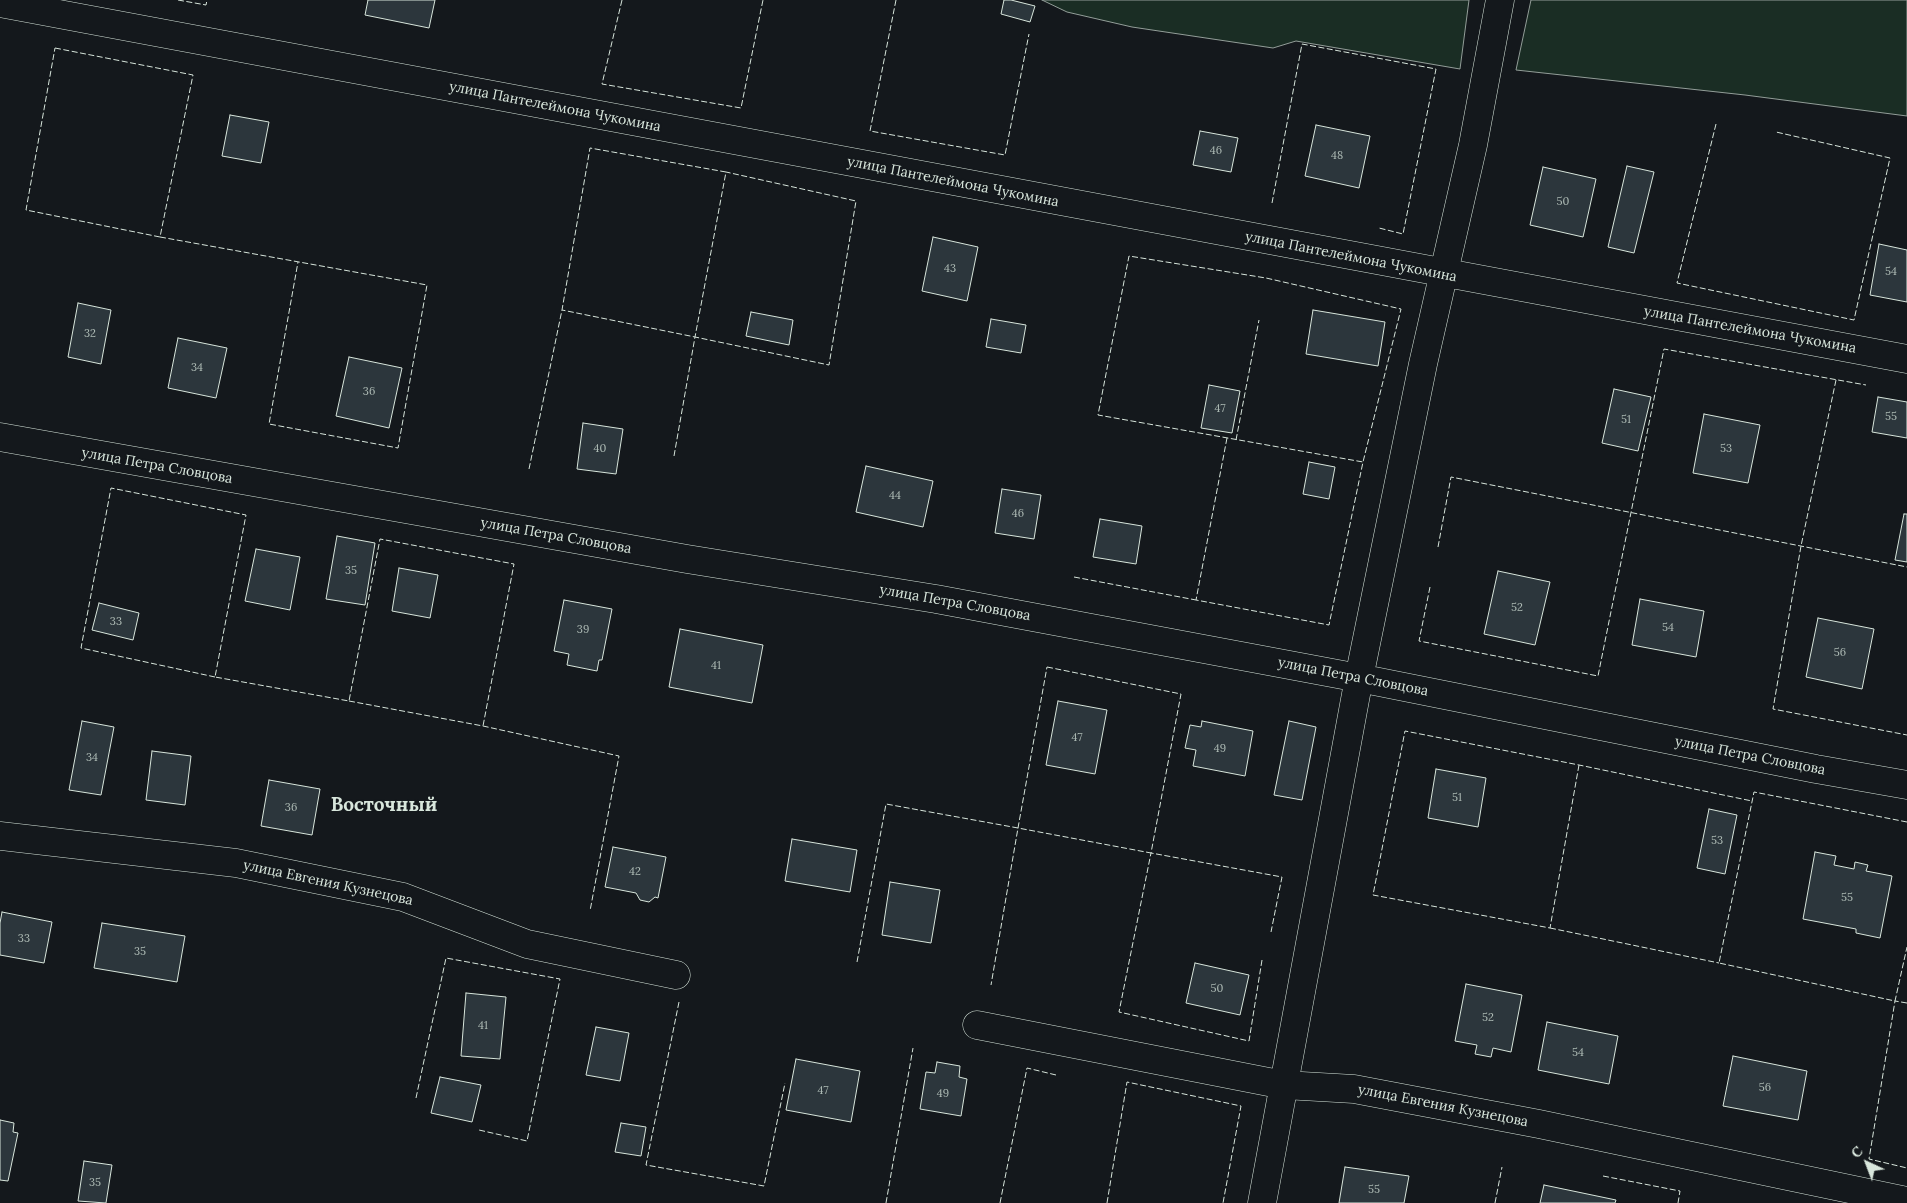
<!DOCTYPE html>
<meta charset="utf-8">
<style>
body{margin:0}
#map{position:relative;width:1907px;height:1203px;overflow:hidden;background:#14181c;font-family:Lora,serif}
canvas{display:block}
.north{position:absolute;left:1842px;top:1138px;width:50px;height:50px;-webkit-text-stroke:4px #14181c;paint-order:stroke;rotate:317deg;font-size:14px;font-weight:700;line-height:20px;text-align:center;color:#d8e6dc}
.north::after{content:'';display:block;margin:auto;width:18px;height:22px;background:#d8e6dc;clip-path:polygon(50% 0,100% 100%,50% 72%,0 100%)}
</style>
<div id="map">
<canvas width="1907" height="1203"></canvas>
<div class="north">С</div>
</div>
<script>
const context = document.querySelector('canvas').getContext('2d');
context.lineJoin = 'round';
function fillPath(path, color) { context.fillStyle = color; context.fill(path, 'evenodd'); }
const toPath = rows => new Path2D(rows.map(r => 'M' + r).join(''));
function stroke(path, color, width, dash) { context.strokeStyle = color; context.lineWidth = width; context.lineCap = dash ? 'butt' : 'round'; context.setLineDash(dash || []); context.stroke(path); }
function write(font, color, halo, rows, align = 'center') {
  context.font = font + ' Lora,serif'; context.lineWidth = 4; context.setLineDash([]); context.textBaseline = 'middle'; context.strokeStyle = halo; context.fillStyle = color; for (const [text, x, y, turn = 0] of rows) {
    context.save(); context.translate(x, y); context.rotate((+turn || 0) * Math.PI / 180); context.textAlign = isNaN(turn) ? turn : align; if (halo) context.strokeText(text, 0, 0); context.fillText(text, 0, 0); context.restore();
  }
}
const green = toPath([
 [1042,0,1469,0,1460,69,1296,41,1273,48,1132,27,1067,12,1042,0],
 [1531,0,1907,0,1907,116,1745,95,1516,70,1531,0]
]);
fillPath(green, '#1a2d24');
stroke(green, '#939e99', 1);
const building = toPath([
 [368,0,435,0,429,28,365,15,368,0],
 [1004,0,1011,0,1035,6,1030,22,1001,14,1004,0],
 [230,115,269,122,261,163,222,156,230,115],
 [1316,125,1370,136,1359,188,1305,176,1316,125],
 [1200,131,1238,138,1231,172,1193,165,1200,131],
 [1627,166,1654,172,1634,253,1608,247,1627,166],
 [1543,167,1596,179,1583,237,1530,225,1543,167],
 [933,237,978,247,967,301,922,291,933,237],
 [1879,244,1907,250,1907,302,1870,295,1879,244],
 [78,303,111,310,101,364,68,357,78,303],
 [1313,310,1385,322,1378,366,1306,354,1313,310],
 [751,312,793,320,789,345,746,336,751,312],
 [991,319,1026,325,1021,353,986,347,991,319],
 [178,338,227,348,216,398,168,388,178,338],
 [349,357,402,368,389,428,336,416,349,357],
 [1209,385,1240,391,1232,433,1201,428,1209,385],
 [1614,389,1651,397,1638,451,1602,443,1614,389],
 [1878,397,1907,402,1907,438,1872,432,1878,397],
 [1704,414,1760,425,1748,483,1693,473,1704,414],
 [583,423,623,429,616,474,577,469,583,423],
 [1309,462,1335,467,1329,499,1303,494,1309,462],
 [866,466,933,481,923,527,856,512,866,466],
 [1002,489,1041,495,1034,539,995,533,1002,489],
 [1904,514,1907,514,1907,562,1895,560,1904,514],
 [1100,519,1142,526,1136,564,1093,557,1100,519],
 [337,536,375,543,365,605,326,599,337,536],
 [256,549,300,557,290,610,245,601,256,549],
 [399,568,438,575,430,618,392,611,399,568],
 [1498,571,1550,582,1535,645,1484,634,1498,571],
 [1640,599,1704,611,1696,657,1632,645,1640,599],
 [564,600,612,609,602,660,599,660,597,671,567,665,569,654,554,651,564,600],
 [99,603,139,613,133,640,92,630,99,603],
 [1818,618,1874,629,1862,689,1806,677,1818,618],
 [680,629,763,645,752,703,669,687,680,629],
 [1058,701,1107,710,1095,774,1046,765,1058,701],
 [82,721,114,727,101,795,69,790,82,721],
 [1202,721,1253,731,1245,776,1193,766,1196,750,1185,748,1190,725,1201,727,1202,721],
 [1289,721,1316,727,1302,800,1274,795,1289,721],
 [152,751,191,756,185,805,146,800,152,751],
 [1436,769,1486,778,1478,827,1428,818,1436,769],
 [269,780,320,789,312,835,261,826,269,780],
 [1709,809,1737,815,1725,874,1697,868,1709,809],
 [792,839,857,850,850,892,785,881,792,839],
 [613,847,666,857,658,898,655,897,649,902,640,900,636,893,605,887,613,847],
 [1815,852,1836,856,1834,865,1854,869,1855,862,1868,865,1866,871,1892,876,1880,938,1856,933,1856,929,1803,919,1815,852],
 [890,882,940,890,931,943,882,935,890,882],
 [2,912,52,922,44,963,0,955,0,923,2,912],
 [102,923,185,936,177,982,94,968,102,923],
 [1195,963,1249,975,1240,1015,1186,1003,1195,963],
 [1466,984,1522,995,1511,1052,1493,1048,1491,1057,1475,1054,1477,1045,1455,1041,1466,984],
 [466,993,506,997,500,1059,461,1056,466,993],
 [1547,1022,1618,1036,1609,1084,1538,1070,1547,1022],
 [596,1027,629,1033,620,1081,586,1075,596,1027],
 [1733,1056,1807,1071,1798,1120,1723,1106,1733,1056],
 [796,1059,860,1071,851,1122,786,1110,796,1059],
 [937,1062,960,1066,959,1077,967,1079,961,1116,920,1109,926,1072,935,1073,937,1062],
 [440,1077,481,1085,472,1122,431,1113,440,1077],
 [0,1120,14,1123,13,1132,18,1133,8,1181,0,1180,0,1120],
 [621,1123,646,1127,641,1156,615,1152,621,1123],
 [84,1161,112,1165,106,1203,78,1201,84,1161],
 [1345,1167,1409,1176,1404,1203,1339,1203,1345,1167],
 [1544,1185,1616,1200,1615,1203,1540,1203,1544,1185]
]);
fillPath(building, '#2c363c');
stroke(building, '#d8e6dc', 1);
const minor = toPath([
 [0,3,1907,359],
 [0,437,687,559,936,599,1359,678,1816,769,1907,785],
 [0,836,236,863,403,897,527,944,676,975],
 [977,1025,1284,1085,1354,1089,1539,1124,1907,1201],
 [1262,1203,1359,678,1423,364,1473,145,1500,0]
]);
stroke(minor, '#d8e6dc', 29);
stroke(minor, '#14181c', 28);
stroke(toPath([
 [178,0,206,5,207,0],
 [622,0,602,84,741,108,763,0],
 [896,0,870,131,1005,155,1029,34],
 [55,48,193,75,160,237,26,210,55,48],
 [1716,124,1677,283,1854,320,1890,158,1776,132],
 [1272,203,1302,44,1436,69,1403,234,1379,228],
 [160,237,427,285,398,448,269,424,298,262],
 [1836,380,1801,546,1773,709,1907,735],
 [1227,438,1196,600,1329,625,1363,462,1098,415,1129,256,1266,278,1401,309,1363,462],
 [1236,440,1259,320],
 [674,456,695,337,829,365,856,201,726,172],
 [529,469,562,310,590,148,726,172,695,337,562,310],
 [1438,547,1451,477,1907,567],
 [1074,577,1196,600],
 [1430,587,1419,641,1598,676,1664,349,1866,385],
 [1047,667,1181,694,1151,853,1018,828,1047,667],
 [215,677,81,648,111,488,246,515,215,677,349,701,380,539,514,564,483,726],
 [349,701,483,726,619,756,590,911],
 [1579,765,1550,928,1373,895,1405,731,1579,765,1752,801],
 [1907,822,1754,792,1719,963,1895,1001,1907,947],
 [1550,928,1719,963],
 [1262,960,1249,1041,1119,1012,1151,853,1282,877,1271,932],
 [857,962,886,804,1018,828,991,985],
 [679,1002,646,1165,764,1186,785,1083],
 [1907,1003,1895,1001,1869,1159,1907,1168],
 [416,1098,446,958,560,979,527,1141,479,1130],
 [1603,1176,1680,1191,1678,1203],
 [886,1203,913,1048],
 [1000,1203,1027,1068,1056,1075],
 [1107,1203,1127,1082,1241,1106,1223,1203],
 [1495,1203,1502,1167]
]), '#d8e6dc', 1, [6, 2.5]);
write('11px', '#adbab4', null, [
 ["46",1216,151],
 ["48",1337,156],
 ["50",1563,202],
 ["43",950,269],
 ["54",1891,272],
 ["32",90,334],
 ["34",197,368],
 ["36",369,392],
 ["47",1220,409],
 ["55",1891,417],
 ["51",1626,420],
 ["40",600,449],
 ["53",1726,449],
 ["44",895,496],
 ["46",1018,514],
 ["35",351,571],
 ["52",1517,608],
 ["33",116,622],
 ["54",1668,628],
 ["39",583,630],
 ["56",1840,653],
 ["41",716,666],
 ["47",1077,738],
 ["49",1220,749],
 ["34",92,758],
 ["51",1457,798],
 ["36",291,808],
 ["53",1717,841],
 ["42",635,872],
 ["55",1847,898],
 ["33",24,939],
 ["35",140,952],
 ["50",1217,989],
 ["52",1488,1018],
 ["41",483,1026],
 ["54",1578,1053],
 ["56",1765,1088],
 ["47",823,1091],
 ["49",943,1094],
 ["35",95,1183],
 ["55",1374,1190]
]);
write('14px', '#d8e6dc', '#14181c', [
 ["улица Пантелеймона Чукомина",555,107,11],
 ["улица Пантелеймона Чукомина",953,182,11],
 ["улица Пантелеймона Чукомина",1351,257,11],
 ["улица Пантелеймона Чукомина",1750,330,10],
 ["улица Петра Словцова",157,466,10],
 ["улица Петра Словцова",556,536,10],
 ["улица Петра Словцова",955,603,10],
 ["улица Петра Словцова",1353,677,11],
 ["улица Петра Словцова",1750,756,11],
 ["улица Евгения Кузнецова",328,883,12],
 ["улица Евгения Кузнецова",1443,1106,11]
]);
write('bold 19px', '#d8e6dc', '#14181c', [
 ["Восточный",384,806]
]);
</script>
